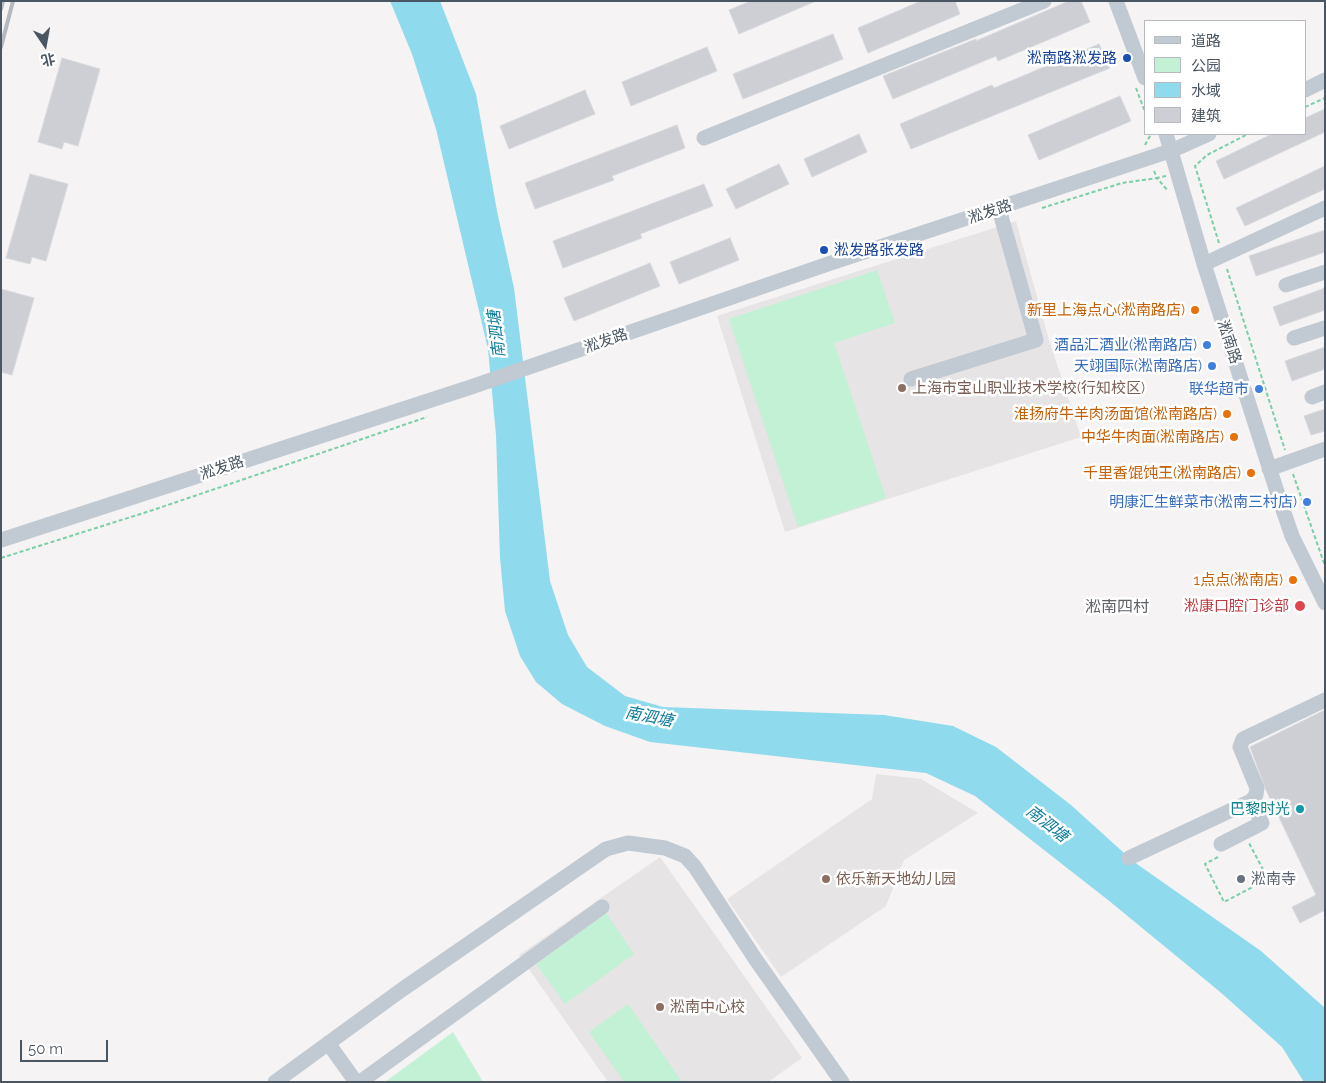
<!DOCTYPE html>
<meta charset="utf-8">
<style>
body{margin:0}
#map{position:relative;width:1326px;height:1083px;overflow:hidden;background:#f5f3f3;font-family:Raleway,"Noto Sans SC",sans-serif}
canvas{display:block}
.frame{position:absolute;inset:0;border:2px solid #4a5661;pointer-events:none}
.legend{position:absolute;left:1144px;top:20px;width:162px;height:115px;box-sizing:border-box;background:#fff;border:1px solid #b7bbc0;margin:0;padding:6px 9px;list-style:none;font-size:15px;color:#4a5661}
.legend li{display:flex;align-items:center;gap:10px;height:25px}
.legend b{width:25px;border:1px solid #b7bbc0}
.north{position:absolute;left:20px;top:20px;width:50px;height:50px;-webkit-text-stroke:4px #fff;paint-order:stroke;rotate:168deg;font-size:14px;font-weight:700;line-height:20px;text-align:center;color:#4a5661}
.north::after{content:'';display:block;margin:auto;width:18px;height:22px;background:#4a5661;clip-path:polygon(50% 0,100% 100%,50% 72%,0 100%)}
.scale{position:absolute;left:20px;top:1040px;width:88px;height:22px;box-sizing:border-box;border:2px solid #4a5661;border-top:0;padding-left:6px;font-size:15px;line-height:18px;white-space:nowrap;color:#4a5661;-webkit-text-stroke:4px #fff;paint-order:stroke}
</style>
<div id="map">
<canvas width="1326" height="1083"></canvas>
<div class="frame"></div>
<ul class="legend">
<li><b style="height:6px;background:#c1cad2"></b>道路</li>
<li><b style="height:14px;background:#c3f1d5"></b>公园</li>
<li><b style="height:14px;background:#90daee"></b>水域</li>
<li><b style="height:14px;background:#cdcfd5"></b>建筑</li>
</ul>
<div class="north">北</div>
<div class="scale">50 m</div>
</div>
<script>
const context = document.querySelector('canvas').getContext('2d');
context.lineJoin = 'round';
function fillPath(path, color) { context.fillStyle = color; context.fill(path, 'evenodd'); }
const toPath = rows => new Path2D(rows.map(r => 'M' + r).join(''));
function stroke(path, color, width, dash) { context.strokeStyle = color; context.lineWidth = width; context.lineCap = dash ? 'butt' : 'round'; context.setLineDash(dash || []); context.stroke(path); }
function write(font, color, halo, rows, align = 'center') {
  context.font = font + ' Raleway,"Noto Sans SC",sans-serif'; context.lineWidth = 5; context.setLineDash([]); context.textBaseline = 'middle'; context.strokeStyle = halo; context.fillStyle = color; for (const [text, x, y, turn = 0] of rows) {
    context.save(); context.translate(x, y); context.rotate((+turn || 0) * Math.PI / 180); context.textAlign = isNaN(turn) ? turn : align; if (halo) context.strokeText(text, 0, 0); context.fillText(text, 0, 0); context.restore();
  }
}
fillPath(toPath([
 [1016,221,1049,340,1081,437,785,532,717,316],
 [876,774,921,779,978,813,904,860,886,906,781,977,727,899,872,799],
 [660,857,802,1058,768,1082,608,1082,519,955]
]), '#e6e4e5');
fillPath(toPath([
 [877,270,895,323,834,343,886,498,798,527,729,319],
 [606,913,634,954,565,1004,536,964],
 [628,1004,682,1082,624,1082,589,1032],
 [453,1032,483,1082,385,1082]
]), '#c3f1d5');
fillPath(toPath([
 [390,1,440,1,476,94,497,211,514,288,550,581,568,635,587,667,625,696,663,707,884,715,953,726,996,747,1071,805,1134,862,1261,951,1325,1008,1325,1082,1304,1082,1282,1047,1219,991,1108,900,975,796,926,773,650,742,605,726,562,704,536,682,520,656,505,611,500,558,496,435,488,349,436,129,412,54]
]), '#90daee');
const building = toPath([
 [751,1,816,1,739,34,729,10,751,1],
 [921,1,955,1,960,14,868,53,858,28,921,1],
 [1069,1,1081,1,1090,22,998,61,996,56,893,99,883,76,976,39,976,41,1069,1],
 [833,34,843,59,743,99,733,74,833,34],
 [1099,44,1110,68,911,149,900,124,992,85,994,88,1099,44],
 [707,47,717,71,631,106,622,82,707,47],
 [62,58,100,69,78,146,64,142,62,149,38,142,62,58],
 [585,90,595,114,509,149,500,126,585,90],
 [1120,96,1131,121,1039,160,1028,135,1120,96],
 [1325,109,1325,132,1224,179,1216,161,1272,134,1305,134,1305,118,1325,109],
 [677,125,685,148,612,176,614,180,535,209,525,183,677,125],
 [859,134,867,152,812,177,804,159,859,134],
 [779,164,789,184,736,209,726,189,779,164],
 [1325,166,1325,189,1245,226,1236,208,1325,166],
 [30,174,68,184,46,261,32,257,30,264,6,258,30,174],
 [704,184,713,206,640,234,642,238,563,268,553,241,704,184],
 [1325,230,1325,252,1256,276,1249,256,1325,230],
 [730,238,739,260,679,284,670,262,730,238],
 [650,263,660,286,574,321,564,298,650,263],
 [1325,288,1325,310,1280,326,1273,307,1325,288],
 [1,289,34,298,12,375,1,372,1,289],
 [1325,347,1325,369,1292,381,1285,361,1325,347],
 [1325,409,1325,431,1311,435,1304,416,1325,409],
 [1325,710,1325,913,1323,911,1300,923,1292,907,1316,895,1266,790,1250,747,1325,710]
]);
fillPath(building, '#cdcfd5');
stroke(building, '#d7d9de', 1);
stroke(toPath([
 [1136,88,1145,112],
 [1305,107,1325,98],
 [1145,145,1151,134],
 [1154,171,1157,178,1166,176],
 [1042,208,1122,183,1157,178,1168,191],
 [1219,243,1195,166,1207,155,1248,134],
 [1227,269,1285,450],
 [1293,474,1325,566],
 [1,558,153,510,427,417],
 [1218,857,1205,864,1224,902,1268,879,1249,843]
]), '#7ad0a6', 2, [4, 2.5]);
stroke(toPath([
 [1116,1,1145,78],
 [1305,90,1325,80],
 [1166,134,1204,264,1279,498,1292,536,1325,603],
 [704,138,1044,1],
 [1204,264,1325,208],
 [1286,285,1325,272],
 [1294,338,1325,328],
 [911,379,1036,340,999,209],
 [1312,397,1325,392],
 [1269,469,1325,449],
 [1,540,471,387,828,264,1173,150,1209,134],
 [1221,844,1262,823,1251,801],
 [1129,858,1251,801,1256,795,1257,788,1240,747,1243,739,1325,700],
 [328,1043,356,1082],
 [275,1082,400,991,606,849,628,843,665,848,685,856,695,867,756,960,842,1082],
 [360,1082,602,907]
]), '#c1cad2', 15);
stroke(toPath([
 [1,9,3,1],
 [1,47,13,1]
]), '#b5b8bd', 4);
for (const [x, y, r, color] of [
 [1127,58,5,"#1a4fb4"],
 [824,250,5,"#1a4fb4"],
 [1195,310,5,"#e8710a"],
 [1207,345,5,"#3f7fe0"],
 [1212,366,5,"#3f7fe0"],
 [902,388,5,"#8d6e63"],
 [1259,389,5,"#3f7fe0"],
 [1227,414,5,"#e8710a"],
 [1234,437,5,"#e8710a"],
 [1251,473,5,"#e8710a"],
 [1307,502,5,"#3f7fe0"],
 [1293,580,5,"#e8710a"],
 [1300,606,6,"#e0444e"],
 [1300,809,5,"#0f9aa8"],
 [826,879,5,"#8d6e63"],
 [1241,879,5,"#6b7280"],
 [660,1007,5,"#8d6e63"]
]) { const dot = new Path2D(); dot.arc(x, y, r, 0, 2 * Math.PI); context.fillStyle = color; context.fill(dot); stroke(dot, '#fff', 2); }
write('15px', '#164399', '#fff', [
 ["淞南路淞发路",1117,58],
 ["淞发路张发路",834,250,"left"]
], 'right');
write('15px', '#4a5661', '#fff', [
 ["淞发路",990,212,-18],
 ["淞发路",606,341,-19],
 ["淞南路",1229,342,72],
 ["淞发路",222,468,-18]
]);
write('15px', '#c56008', '#fff', [
 ["新里上海点心(淞南路店)",1185,310],
 ["淮扬府牛羊肉汤面馆(淞南路店)",1217,414],
 ["中华牛肉面(淞南路店)",1224,437],
 ["千里香馄饨王(淞南路店)",1241,473],
 ["1点点(淞南店)",1283,580]
], 'right');
write('15px', '#366cbe', '#fff', [
 ["酒品汇酒业(淞南路店)",1197,345],
 ["天翊国际(淞南路店)",1202,366],
 ["联华超市",1249,389],
 ["明康汇生鲜菜市(淞南三村店)",1297,502]
], 'right');
write('15px', '#785e54', '#fff', [
 ["上海市宝山职业技术学校(行知校区)",912,388],
 ["依乐新天地幼儿园",836,879],
 ["淞南中心校",670,1007]
], 'left');
write('15px', '#be3a42', '#fff', [
 ["淞康口腔门诊部",1289,606]
], 'right');
write('15px', '#0d838f', '#fff', [
 ["巴黎时光",1290,809]
], 'right');
write('15px', '#5b616d', '#fff', [
 ["淞南寺",1251,879]
], 'left');
write('italic 16px', '#0c7c9b', '#fff', [
 ["南泗塘",497,334,-97],
 ["南泗塘",649,717,11],
 ["南泗塘",1047,824,38]
]);
write('16px', '#5f6368', '#fff', [
 ["淞南四村",1117,607]
]);
</script>
